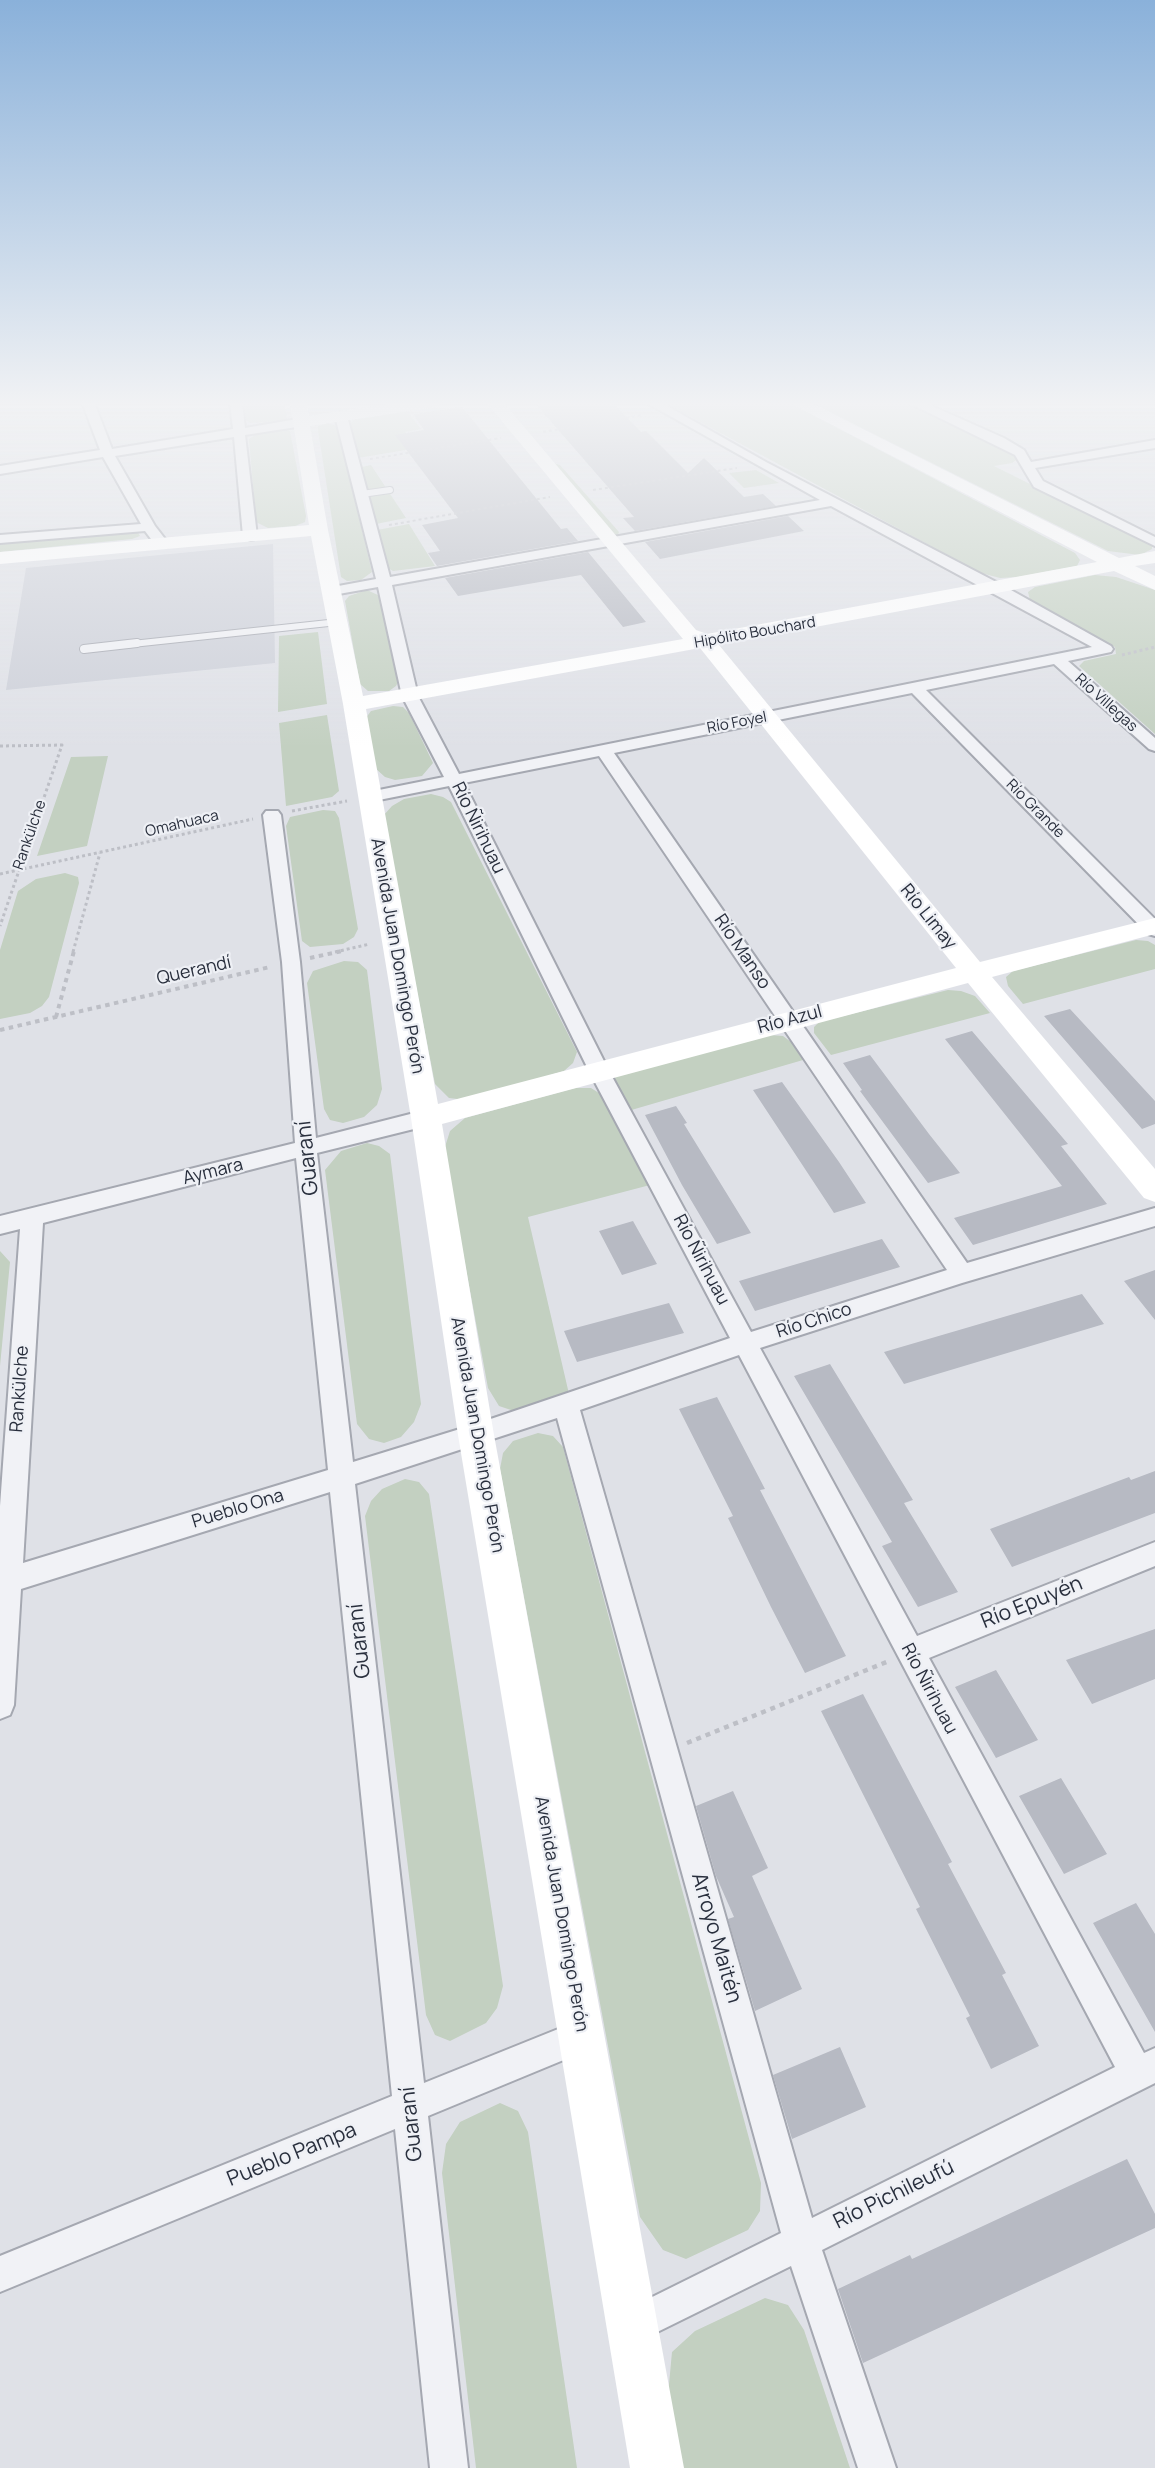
<!DOCTYPE html>
<meta charset="utf-8">
<style>
body{margin:0}
canvas{display:block;background:#dfe1e7}
</style>
<canvas width="1155" height="2468"></canvas>
<script>
const context = document.querySelector('canvas').getContext('2d');
context.lineJoin = 'round';
function fillPath(path, color) { context.fillStyle = color; context.fill(path, 'evenodd'); }
const toPath = rows => new Path2D(rows.map(r => 'M' + r).join(''));
function stroke(path, color, width, dash) { context.strokeStyle = color; context.lineWidth = width; context.lineCap = dash ? 'butt' : 'round'; context.setLineDash(dash || []); context.stroke(path); }
function write(font, color, halo, rows, align = 'center') {
  context.font = font + ' Manrope,sans-serif'; context.lineWidth = 4.5; context.setLineDash([]); context.textBaseline = 'middle'; context.strokeStyle = halo; context.fillStyle = color; for (const [text, x, y, turn = 0] of rows) {
    context.save(); context.translate(x, y); context.rotate((+turn || 0) * Math.PI / 180); context.textAlign = isNaN(turn) ? turn : align; if (halo) context.strokeText(text, 0, 0); context.fillText(text, 0, 0); context.restore();
  }
}
fillPath(toPath([
 [273,544,275,663,6,690,26,568]
]), '#cdd0d9');
fillPath(toPath([
 [244,402,284,402,287,418,283,421,250,423,246,420],
 [663,402,788,402,1075,553,1080,560,1077,566,1018,577,1000,578,981,573],
 [810,402,902,402,1011,452,1019,458,1012,463,994,466,1152,545,1152,549,1140,555,1108,551],
 [407,411,421,429,405,432,417,448,358,458,350,424,353,420],
 [327,423,337,426,372,572,361,580,347,581,341,577,318,430,318,426],
 [283,429,290,431,306,516,305,522,295,526,268,528,256,522,249,439,258,433],
 [553,463,560,465,619,532,618,535,615,536],
 [371,465,406,518,376,524,362,467],
 [756,470,779,483,744,488,729,473],
 [409,524,435,566,393,571,388,568,377,530],
 [137,531,140,536,132,539,0,552,0,542],
 [1095,575,1116,577,1155,590,1155,734,1079,666,1084,661,1116,654,1115,647,1030,600,1028,592,1035,587],
 [367,590,380,596,399,680,396,686,389,691,368,691,360,684,345,601,349,596],
 [318,632,327,704,278,712,279,636],
 [393,706,403,707,409,713,433,763,422,776,395,780,385,777,375,768,365,719,371,711],
 [327,715,339,791,332,797,286,806,279,723],
 [108,756,87,846,37,856,71,757],
 [431,794,443,797,451,802,577,1052,573,1063,564,1071,466,1100,449,1098,435,1084,383,816,392,806,404,799],
 [323,810,335,811,339,818,358,929,354,937,343,944,310,947,302,941,286,826,290,817],
 [65,873,78,877,79,883,49,997,42,1006,30,1013,0,1019,0,950,18,891,36,879],
 [1136,940,1148,941,1155,945,1155,969,1023,1004,1008,986,1006,977,1013,971],
 [344,961,358,962,367,970,382,1089,377,1105,364,1117,343,1123,330,1120,324,1109,307,983,313,971],
 [948,990,961,991,975,996,990,1013,831,1055,814,1033,814,1027,819,1022],
 [770,1035,783,1036,791,1042,803,1060,628,1111,615,1087,614,1077],
 [575,1088,591,1088,602,1095,650,1185,528,1217,569,1394,514,1411,499,1406,488,1388,444,1150,450,1131,465,1118],
 [367,1143,379,1146,390,1154,421,1404,414,1422,401,1437,384,1443,369,1439,357,1424,325,1170,341,1151],
 [0,1251,10,1262,0,1366],
 [538,1433,553,1436,563,1447,761,2183,760,2211,748,2230,686,2259,663,2250,640,2217,500,1469,503,1453,513,1441],
 [405,1479,419,1482,429,1494,503,1986,497,2008,486,2023,450,2041,435,2035,426,2015,365,1516,371,1501,382,1489],
 [500,2103,518,2111,528,2132,577,2468,476,2468,442,2173,446,2144,460,2122],
 [765,2298,788,2305,804,2330,850,2468,681,2468,668,2395,672,2352,695,2331]
]), '#c3d0c1');
fillPath(toPath([
 [534,402,612,402,641,432,646,431,688,473,704,458,744,497,763,494,776,506,635,531,623,518,634,517],
 [462,407,561,529,567,528,578,541,437,566,428,553,440,551,422,525,458,518,395,435,424,430,413,414],
 [788,516,804,531,660,559,645,542],
 [588,552,646,622,623,627,581,575,458,596,445,578],
 [1070,1009,1155,1101,1155,1124,1142,1129,1044,1016],
 [972,1031,1068,1144,1061,1146,1107,1204,973,1245,954,1218,1062,1186,945,1039],
 [870,1055,929,1134,960,1173,928,1183,860,1091,862,1090,843,1063],
 [782,1082,839,1162,866,1203,834,1213,753,1090],
 [676,1106,687,1123,684,1124,751,1233,717,1244,682,1185,645,1115],
 [633,1221,657,1264,622,1275,599,1231],
 [882,1239,900,1267,755,1311,739,1281],
 [1155,1270,1155,1320,1124,1281],
 [1082,1294,1104,1324,904,1384,884,1352],
 [669,1303,684,1333,577,1362,564,1331],
 [830,1364,913,1500,904,1503,958,1592,918,1607,882,1546,892,1542,794,1376],
 [717,1397,765,1489,760,1490,846,1656,805,1673,771,1607,728,1518,733,1516,679,1409],
 [1155,1471,1155,1513,1012,1567,990,1529,1129,1477,1131,1480],
 [1155,1629,1155,1679,1092,1704,1066,1660],
 [996,1670,1038,1740,996,1758,955,1687],
 [863,1694,952,1862,948,1864,1006,1973,1002,1975,1039,2046,991,2069,966,2018,970,2016,916,1909,920,1907,821,1711],
 [1061,1778,1107,1854,1064,1874,1019,1796],
 [733,1791,768,1868,752,1876,802,1989,755,2011,728,1919,734,1917,716,1876,696,1806],
 [1136,1903,1155,1934,1155,2032,1093,1923],
 [840,2047,866,2107,792,2139,773,2075],
 [1127,2159,1155,2214,1155,2228,863,2363,838,2289,910,2255,912,2259]
]), '#b7bac3');
const laneFar1 = toPath([
 [362,494,390,490],
 [123,645,338,622]
]);
const lane = toPath([
 [84,649,137,643]
]);
const street = toPath([
 [82,402,94,402,112,449,233,429,230,402,242,402,245,428,303,418,309,422,303,426,245,435,257,536,255,539,250,540,243,536,234,437,115,456,155,526,169,544,167,547,157,547,145,531,0,543,0,535,141,524,103,457,0,474,0,466,100,450,82,402],
 [645,402,660,402,766,462,1002,585,1111,646,1113,649,1111,652,1068,661,1155,738,1155,751,1149,749,1054,664,926,690,1155,919,1155,936,1148,934,912,693,614,753,967,1263,1155,1208,1155,1226,962,1283,760,1348,917,1636,1155,1542,1155,1566,929,1658,1144,2053,1155,2048,1155,2083,822,2250,896,2468,858,2468,791,2266,633,2344,620,2339,615,2326,620,2313,781,2233,557,1418,355,1484,424,2083,583,2019,595,2023,599,2035,595,2047,428,2116,468,2468,430,2468,395,2129,0,2292,0,2256,392,2096,330,1492,21,1589,14,1705,10,1715,0,1719,0,1506,20,1229,0,1234,0,1216,295,1143,282,962,263,815,266,811,278,811,281,815,300,962,316,1138,426,1110,433,1113,436,1118,433,1123,426,1126,317,1153,353,1462,476,1424,730,1338,589,1071,449,786,369,802,361,797,369,792,444,777,402,696,378,587,333,595,326,591,333,587,376,579,335,416,341,412,347,416,390,577,820,500,645,402],
 [831,506,1092,647,459,774,418,696,392,585,831,506],
 [599,756,947,1270,751,1332,609,1071,464,783,599,756],
 [296,1158,328,1470,23,1563,43,1223,296,1158],
 [739,1355,1115,2067,812,2218,580,1410,739,1355],
 [907,402,923,402,1004,438,1024,450,1031,462,1155,440,1155,448,1035,468,1043,481,1155,537,1155,546,1034,487,1015,455,907,402]
]);
stroke(laneFar1, '#a5a8b1', 8);
stroke(lane, '#a5a8b1', 10);
stroke(street, '#a5a8b1', 4);
stroke(toPath([
 [543,432,642,415],
 [370,459,501,438],
 [593,490,737,468],
 [389,525,550,497]
]), '#bdbfc6', 2, [3, 3]);
stroke(toPath([
 [1122,655,1155,647],
 [0,746,62,745,0,926],
 [292,811,347,801],
 [0,874,253,819],
 [73,952,100,853],
 [335,952,370,944]
]), '#bdbfc6', 3, [3, 3]);
stroke(toPath([
 [310,958,342,951],
 [56,1017,74,951],
 [0,1030,270,967]
]), '#bdbfc6', 4, [4.5, 4.5]);
stroke(toPath([
 [687,1743,889,1661]
]), '#bdbfc6', 4.5, [5, 5]);
stroke(laneFar1, '#f1f2f6', 6);
stroke(lane, '#f1f2f6', 8);
fillPath(street, '#f1f2f6');
fillPath(toPath([
 [290,402,306,402,309,416,401,402,443,402,435,407,310,426,328,530,363,696,683,639,486,402,503,402,696,630,707,634,1097,562,788,402,809,402,1119,558,1155,551,1155,563,1135,566,1155,576,1155,590,1114,571,719,645,980,962,1155,918,1155,934,992,977,1155,1169,1155,1202,1144,1198,968,983,442,1124,494,1435,684,2468,630,2468,458,1435,411,1118,343,704,311,536,0,564,0,552,309,525,290,402],
 [700,648,956,968,438,1104,366,709,700,648]
]), '#fff');
const sky = context.createLinearGradient(0, 0, 0, 748);
sky.addColorStop(0, '#8ab1da');
sky.addColorStop(0.54, '#f1f2f4');
sky.addColorStop(1, '#f1f2f400');
context.fillStyle = sky;
context.fillRect(0, 0, 1155, 748);
write('15px', '#292f3d', '#eef0f5', [
 ["Hipólito Bouchard",755,633,-10],
 ["Río Villegas",1106,703,42],
 ["Río Foyel",737,723,-11],
 ["Río Grande",1035,809,45],
 ["Omahuaca",182,824,-13],
 ["Rankülche",30,835,-71]
]);
write('18px', '#292f3d', '#eef0f5', [
 ["Río Ñirihuau",478,828,64],
 ["Río Limay",928,917,51],
 ["Río Manso",742,952,56],
 ["Avenida Juan Domingo Perón",397,956,80],
 ["Querandí",194,971,-13],
 ["Río Azul",790,1020,-15],
 ["Aymara",213,1172,-14],
 ["Río Ñirihuau",701,1260,62],
 ["Río Chico",814,1321,-18],
 ["Rankülche",20,1389,-86],
 ["Avenida Juan Domingo Perón",477,1435,80],
 ["Pueblo Ona",238,1509,-17],
 ["Río Ñirihuau",929,1689,62],
 ["Avenida Juan Domingo Perón",561,1914,80]
]);
write('21px', '#292f3d', '#eef0f5', [
 ["Guaraní",308,1158,-96],
 ["Río Epuyén",1032,1603,-22],
 ["Guaraní",360,1641,-96],
 ["Arroyo Maitén",716,1938,74],
 ["Guaraní",412,2124,-96],
 ["Pueblo Pampa",292,2155,-22],
 ["Río Pichileufú",894,2195,-26]
]);
</script>
